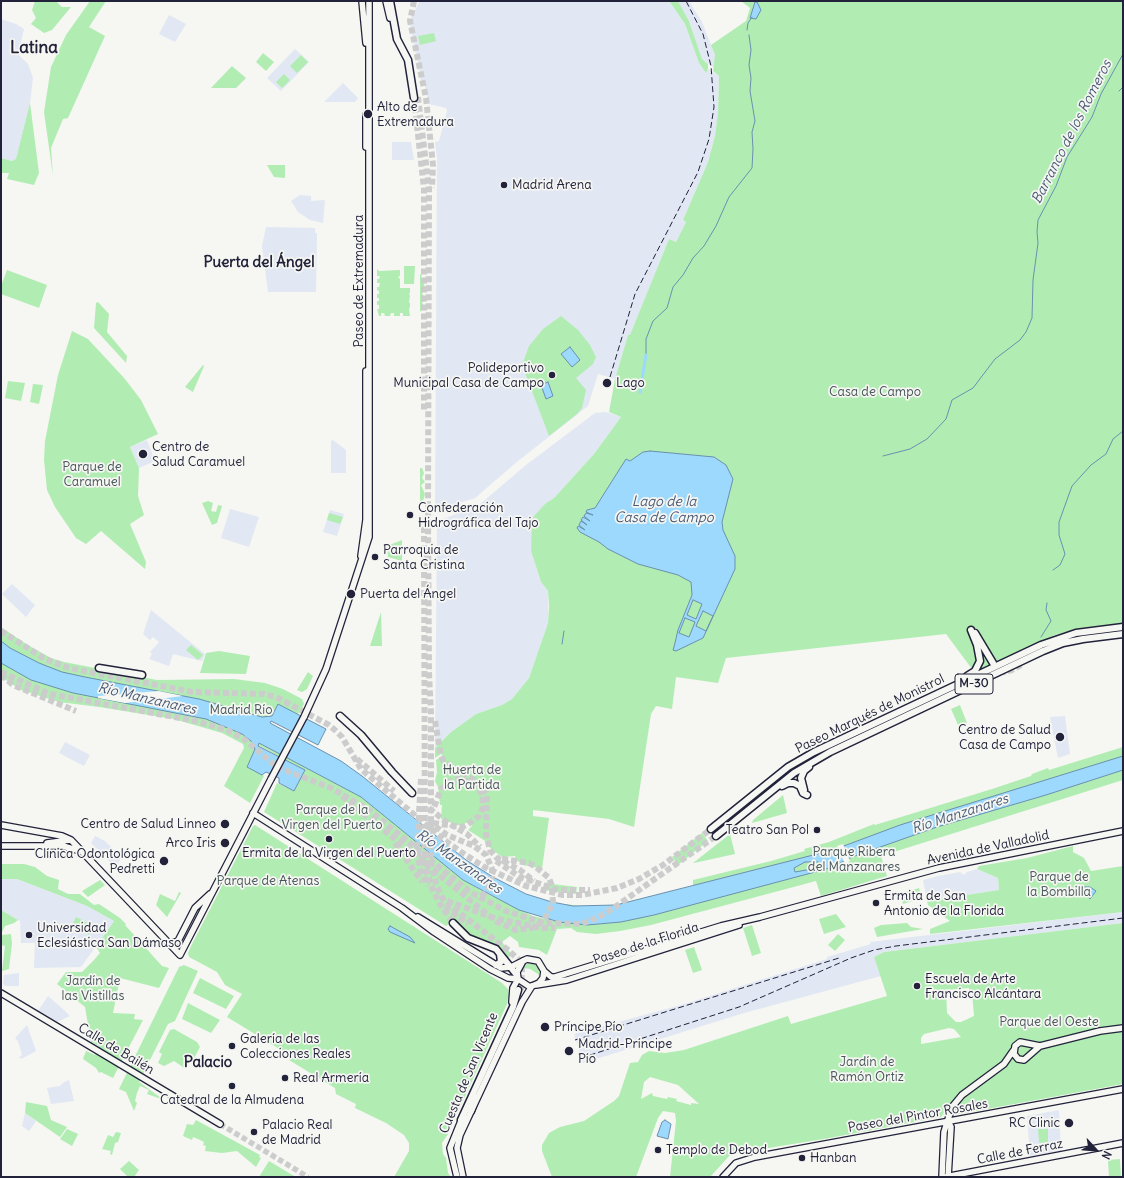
<!DOCTYPE html>
<meta charset="utf-8">
<style>
body{margin:0}
#map{position:relative;width:1124px;height:1178px;overflow:hidden;background:#f6f6f2;font-family:Delius,sans-serif}
canvas{display:block}
.frame{position:absolute;inset:0;border:2px solid #22223b;pointer-events:none}
.north{position:absolute;left:1076px;top:1130px;width:40px;height:40px;-webkit-text-stroke:3px #f6f6f2;paint-order:stroke;rotate:116deg;font-size:11px;font-weight:700;line-height:16px;text-align:center;color:#22223b}
.north::after{content:'';display:block;margin:auto;width:14px;height:18px;background:#22223b;clip-path:polygon(50% 0,100% 100%,50% 72%,0 100%)}
</style>
<div id="map">
<canvas width="1124" height="1178"></canvas>
<div class="frame"></div>
<div class="north">N</div>
</div>
<script>
const context = document.querySelector('canvas').getContext('2d');
context.lineJoin = 'round';
function fillPath(path, color) { context.fillStyle = color; context.fill(path, 'evenodd'); }
const toPath = rows => new Path2D(rows.map(r => 'M' + r).join(''));
function stroke(path, color, width, dash) { context.strokeStyle = color; context.lineWidth = width; context.lineCap = dash ? 'butt' : 'round'; context.setLineDash(dash || []); context.stroke(path); }
function write(font, color, halo, rows, align = 'center') {
  context.font = font + ' Delius,sans-serif'; context.lineWidth = 3.5; context.setLineDash([]); context.textBaseline = 'middle'; context.strokeStyle = halo; context.fillStyle = color; for (const [text, x, y, turn = 0] of rows) {
    context.save(); context.translate(x, y); context.rotate((+turn || 0) * Math.PI / 180); context.textAlign = isNaN(turn) ? turn : align; if (halo) context.strokeText(text, 0, 0); context.fillText(text, 0, 0); context.restore();
  }
}
fillPath(toPath([
 [420,1,669,1,685,24,699,63,706,72,708,69,719,76,718,112,715,136,708,162,683,220,686,222,676,242,669,239,630,336,628,335,615,379,598,374,588,406,518,461,475,498,435,511,437,158,435,142,439,141,447,111,446,108,429,104,425,86,422,86,410,24,411,17],
 [678,1,689,1,702,22,715,55,715,66,713,67,702,59,689,21],
 [169,15,186,24,175,42,159,34],
 [1,19,16,24,24,29,18,54,28,64,33,78,30,103,16,159,13,161,1,158],
 [295,49,309,62,281,91,267,78],
 [343,83,358,98,355,102,324,102],
 [392,142,411,142,414,160,392,160],
 [300,195,311,196,311,201,325,200,323,223,310,220,298,212,291,201],
 [266,227,315,228,315,233,317,233,316,292,268,292,262,246],
 [606,412,621,417,594,454,554,498,546,503,532,540,531,551,541,582,548,591,548,623,529,678,512,699,502,705,476,714,451,732,435,748,437,526,443,519,479,505,526,465,595,413],
 [147,440,155,461,139,468,130,447],
 [333,440,346,450,346,473,331,473,331,441],
 [230,509,259,517,249,547,221,538],
 [330,510,344,514,337,536,323,532],
 [12,584,35,605,26,617,2,594],
 [151,610,205,654,202,661,173,654,169,666,149,659,152,654,150,652,159,642,153,637,150,640,143,634],
 [1065,716,1070,754,1058,758,1050,717],
 [65,742,90,755,84,766,59,753],
 [95,836,105,841,121,857,117,867,113,865,91,843],
 [977,869,998,878,999,890,927,901,923,880,938,876,960,872,964,875,967,872],
 [1,879,17,879,87,906,114,921,81,967,34,968,35,943,21,943,20,921,1,910],
 [1123,912,1123,923,884,952,874,957,881,976,744,1013,583,1063,574,1034,681,1005,827,959,827,957,871,944,870,942],
 [19,973,19,986,5,986,3,984,4,975],
 [48,996,64,1010,70,1016,57,1022,38,1011],
 [27,1025,36,1051,21,1059,19,1057,22,1055,18,1041,15,1038],
 [69,1080,74,1101,51,1104,47,1088,60,1086,64,1082],
 [1059,1110,1061,1151,1030,1156,1027,1116],
 [25,1113,36,1121,29,1131,22,1126]
]), '#e1e8f3');
fillPath(toPath([
 [35,1,56,1,62,7,71,7,52,30,44,33,31,24,36,18,32,10],
 [90,1,106,1,89,27,105,36,68,118,63,119,51,148,53,176,44,112,51,67,66,35],
 [669,1,678,1,689,21,702,59,708,64,708,69,706,73,699,63,685,24],
 [741,1,1123,1,1123,623,1081,628,1055,635,975,673,946,634,726,658,718,683,676,677,672,709,656,706,651,714,634,827,609,819,533,810,533,816,549,818,542,869,524,865,516,860,515,856,502,857,498,854,489,847,490,844,468,830,472,826,468,822,460,826,441,819,442,805,440,805,438,787,435,781,437,772,436,760,443,756,441,754,435,758,435,748,451,732,476,714,502,705,512,699,529,678,548,623,549,606,548,591,541,582,531,551,532,521,534,516,546,503,554,498,594,454,621,417,609,412,615,379,628,335,630,335,669,239,676,242,686,222,683,220,708,162,715,136,718,112,719,76,713,71,715,55,711,45,746,21,750,8],
 [434,33,436,41,420,45,418,36],
 [263,53,274,62,266,71,256,62],
 [301,55,308,62,297,73,290,66],
 [232,66,246,78,236,88,211,88],
 [284,74,290,80,282,88,276,82],
 [30,103,39,173,34,185,7,179,9,173,1,173,1,158,12,161,16,159],
 [267,165,285,165,285,178,274,177],
 [404,266,415,266,414,284,404,284],
 [377,269,379,271,400,270,400,276,398,277,400,279,400,288,410,288,410,293,409,293,410,296,409,303,410,303,410,308,409,308,410,316,403,316,403,313,400,313,400,316,394,316,394,313,391,313,390,316,385,316,384,313,381,313,381,316,379,316,377,309,379,309,379,305,377,305,377,301,379,301,379,298,377,298,377,294,379,294,379,291,377,290,377,287,379,287,380,283,377,283,377,279,379,279,380,276,377,276],
 [7,270,47,285,39,308,1,294,1,286],
 [420,274,422,275,421,277,425,287,422,294,425,297,425,301,422,302,424,307,420,312],
 [98,302,109,314,107,332,127,356,126,363,94,328,96,303],
 [561,316,578,330,590,345,596,357,593,364,576,378,586,390,582,408,577,414,549,436,522,365,529,346,543,329],
 [72,331,88,339,125,379,141,400,158,434,130,447,139,468,138,496,144,515,130,524,146,562,145,569,101,531,86,544,76,538,55,507,47,490,44,460,45,441,58,375],
 [203,365,204,366,193,392,185,387],
 [8,381,25,383,21,401,5,398],
 [33,384,43,385,39,404,30,402],
 [420,468,422,468,424,473,422,478,425,482,421,485,425,494,423,501,421,502,422,504,420,505],
 [208,501,213,503,211,511,216,512,218,505,222,506,217,523,212,525,202,503],
 [329,513,343,517,340,524,327,520],
 [402,540,402,561,388,557,387,546],
 [381,612,382,646,370,646],
 [1,627,26,644,51,658,64,662,157,680,234,679,265,683,283,689,302,699,304,704,298,714,278,704,247,766,264,776,250,803,224,786,244,748,243,744,222,733,174,719,99,707,59,702,21,690,1,677],
 [191,645,203,655,198,660,186,650],
 [219,651,250,656,246,674,200,673,206,653],
 [308,672,313,676,307,689,302,692,297,690],
 [960,705,967,723,959,727,951,709],
 [259,743,361,797,463,880,484,892,533,916,559,922,565,904,588,907,616,905,693,887,693,880,771,861,805,851,804,849,829,842,874,824,875,825,992,789,1031,776,1032,774,1048,768,1049,770,1123,747,1123,780,881,856,887,876,821,896,816,881,651,925,620,931,596,934,577,932,571,928,557,929,547,955,539,950,519,947,518,942,510,936,502,942,512,955,508,958,501,949,495,945,470,935,454,920,446,926,264,812,277,783,294,791,305,770,258,745],
 [783,795,787,813,752,823,753,820],
 [255,825,502,983,508,989,509,996,507,1004,448,1134,442,1143,443,1154,446,1158,448,1173,451,1177,394,1177,409,1151,409,1143,404,1135,386,1123,355,1108,356,1104,336,1094,335,1088,289,1060,291,1056,227,1017,242,994,225,985,217,972,189,957,188,953,191,946,253,826],
 [702,833,708,841,678,865,672,857],
 [730,834,735,854,694,863,693,863],
 [1073,846,1073,852,1084,858,1091,871,1123,866,1123,912,930,934,930,929,950,921,928,905,927,901,999,890,998,878,977,869,979,866,1027,858],
 [1,864,24,864,35,867,47,876,59,880,58,889,68,894,80,894,94,905,99,904,120,918,126,924,125,925,162,966,169,968,159,988,120,978,113,1013,135,1014,134,1019,143,1020,113,1078,101,1072,99,1073,96,1068,83,1059,86,1051,95,1055,99,1046,91,1042,85,1007,57,984,66,972,82,972,94,960,100,953,96,947,114,921,87,906,17,879,1,879],
 [100,880,105,885,88,897,82,891],
 [544,883,577,887,576,894,543,890],
 [919,888,922,898,903,904,900,894],
 [179,892,181,893,167,917,156,905,160,894,175,901],
 [1,910,18,920,14,923,5,926,2,932,2,935,11,934,12,943,9,969,2,971,5,946,1,945],
 [836,914,846,927,824,934,819,919],
 [76,917,94,926,89,935,72,926],
 [907,923,911,927,923,929,877,937,874,928,881,925],
 [1123,923,1123,1084,960,1114,956,1114,955,1109,946,1110,941,1117,824,1139,731,1154,710,1177,670,1177,676,1121,675,1113,663,1111,658,1118,636,1177,552,1177,542,1151,542,1145,549,1133,560,1127,584,1121,614,1101,619,1096,630,1063,638,1062,642,1055,649,1051,665,1053,684,1050,788,1016,791,1024,887,996,874,957,884,952],
 [969,988,969,993,972,993,974,1016,961,1022,956,1022,947,1013,946,990],
 [949,1028,954,1029,961,1037,921,1044,921,1038,924,1034],
 [650,1077,678,1085,699,1104,691,1103,691,1105,676,1101,677,1099,668,1097,667,1099,653,1096,652,1093,641,1099,644,1082],
 [752,925,761,953,752,956,743,928],
 [838,934,845,940,835,951,828,945],
 [694,947,702,970,693,973,685,950],
 [528,963,537,965,540,971,539,976,538,974,530,969,522,968],
 [184,965,198,971,175,1021,168,1024,139,1082,164,1100,147,1094,149,1090,140,1086,137,1093,135,1101,137,1103,134,1111,126,1092,119,1089,179,967],
 [200,978,234,996,226,1009,193,993],
 [188,1003,220,1020,211,1033,182,1019],
 [174,1029,197,1042,200,1047,192,1062,190,1061,186,1069,174,1061,164,1066,158,1063,162,1054,159,1052,170,1030],
 [26,1102,47,1106,51,1120,67,1127,60,1137,25,1113],
 [196,1120,260,1155,259,1157,261,1158,256,1167,237,1151,222,1153,205,1151,206,1146,203,1145,204,1142,200,1140,193,1137,192,1140,183,1136,187,1124,193,1125],
 [67,1129,78,1134,72,1146,60,1139],
 [1038,1129,1048,1129,1048,1142,1039,1143],
 [116,1132,121,1133,118,1142,115,1143,112,1155,110,1154,111,1151,102,1149,103,1147,108,1135,113,1137],
 [1120,1159,1121,1177,1109,1177,1108,1160],
 [129,1161,139,1170,134,1177,128,1177,120,1169],
 [269,1161,294,1176,293,1177,259,1177]
]), '#b1edb3');
const water = toPath([
 [755,2,757,2,761,10,756,19,750,18,755,2],
 [570,347,580,360,572,367,561,354,570,347],
 [548,382,553,396,546,399,541,385,548,382],
 [650,451,714,457,726,465,733,479,722,522,723,530,735,556,735,569,703,638,676,651,673,650,674,647,678,630,692,595,691,582,678,575,638,564,608,549,599,542,580,532,577,528,578,526,585,530,579,525,581,521,587,525,581,520,583,517,590,521,584,516,586,513,593,515,586,512,587,510,595,508,626,459,630,461,643,452,650,451],
 [693,600,702,604,696,619,687,615,693,600],
 [703,611,713,616,706,631,696,626,703,611],
 [685,618,695,622,689,637,679,633,685,618],
 [1,641,10,648,39,663,62,672,85,677,199,699,262,717,272,716,278,704,326,729,318,745,271,721,270,723,341,761,362,776,466,860,493,877,526,894,552,902,573,906,616,905,833,850,900,825,1123,756,1123,770,1046,795,937,827,852,857,830,868,654,915,621,922,587,925,559,922,519,910,463,880,361,797,259,743,258,746,305,770,294,791,279,783,279,778,266,772,262,775,247,767,255,749,251,741,242,734,206,719,73,693,31,680,1,663,1,641],
 [805,862,818,862,820,863,812,869,795,872,794,868,805,862],
 [1084,887,1090,887,1096,891,1090,899,1087,894,1082,894,1082,888,1084,887],
 [390,926,410,937,415,943,390,932,388,929,390,926],
 [665,1120,671,1124,668,1139,657,1136,662,1122,665,1120]
]);
fillPath(water, '#9cd9fd');
stroke(water, '#6b90af', 1);
fillPath(toPath([
 [159,691,183,696,125,703,98,698,98,696],
 [843,844,850,861,845,864,837,846]
]), '#f6f6f2');
stroke(toPath([
 [747,30,748,23,752,17],
 [1119,91,1123,87],
 [646,355,646,339,653,321,667,308,673,287,683,275,693,258,704,246,716,226,729,197,752,168,753,149,752,132,755,121,750,91,751,78,749,65,751,50,749,35],
 [883,456,910,449,927,439,946,419,952,400,973,388,995,359,1020,340,1026,332,1032,318,1033,280,1038,243,1037,232,1038,220,1056,186,1067,157,1092,117,1101,94,1123,54],
 [1053,570,1060,565,1065,554,1059,535,1059,522,1072,486,1091,465,1106,454,1113,439,1123,431],
 [1041,637,1051,621,1046,610,1047,603],
 [562,644,564,631]
]), '#6b90af', 1);
stroke(toPath([
 [640,392,646,355]
]), '#9cd9fd', 3);
stroke(toPath([
 [220,1124,308,1177]
]), '#cccccd', 5.5, [5.5, 3]);
stroke(toPath([
 [414,1,410,21,426,98,433,165,432,188],
 [418,97,429,189,428,513,429,673,431,714,431,863,436,884,444,901,508,950,519,960,522,970,521,990],
 [414,98,424,189,424,410],
 [424,527,425,867,431,886,440,904,453,923],
 [1,631,45,659,69,668,192,692,264,694,276,697,329,725,336,731,342,737,361,769,439,836,464,854,486,868,526,886,563,895,582,895,617,888,639,879,663,865,711,829],
 [993,663,1004,672,1012,670,1021,665],
 [1,672,50,694,196,721,227,730,244,739,277,767,331,788,369,810,470,892,506,911,544,923,581,924,599,917,615,907,716,836],
 [1,675,13,685,76,711],
 [435,721,441,756,444,762,481,784,487,794,486,834,490,850,497,858,520,870,534,881],
 [357,759,394,791],
 [421,779,417,846,420,869,428,886],
 [342,796,497,922,515,930,532,928,539,924,545,918,553,903,552,886,549,878,536,867,529,863,497,858],
 [429,808,445,821,467,834,480,847],
 [428,821,447,835,474,846,486,855,492,869,492,877,487,891,478,899],
 [433,823,462,827,468,824,479,816,482,810,483,797,480,791,471,782,458,779,451,781,441,789,433,810],
 [395,843,422,882],
 [496,861,520,877,558,890,590,890],
 [447,901,497,919,543,928,555,928],
 [445,907,468,924]
]), '#cccccd', 6, [6, 3]);
const major = toPath([
 [362,1,366,43],
 [386,1,390,18],
 [366,115,366,147],
 [361,556,366,520,366,371],
 [304,717,326,669,369,537,369,1],
 [253,813,402,908,434,932,490,969,508,978,518,979],
 [1,825,62,836,71,840,180,955,271,779],
 [47,843,70,840],
 [1,846,63,846,80,851],
 [418,917,501,968,511,967,527,959,538,961,544,971,543,978,539,983,530,987,518,979,517,972,523,961],
 [169,944,178,941,195,908,210,894],
 [544,971,551,977,555,977,721,926,760,917,939,868,1123,831],
 [536,985,567,980,739,925],
 [1,993,220,1124],
 [512,1002,513,988,518,979],
 [1040,1046,1024,1060,1018,1059,1014,1054,1015,1046,1020,1042,1040,1046,1100,1031,1123,1028],
 [457,1177,450,1148,463,1116],
 [463,1177,457,1148,460,1135,522,1002,532,986],
 [723,1177,736,1163,755,1157,1123,1089],
 [942,1177,944,1132,952,1107,962,1095,1004,1064,1013,1051],
 [945,1177,1123,1143],
 [948,1177,951,1127,948,1121]
]);
const highway = toPath([
 [390,1,397,39,408,60,414,98],
 [975,633,993,663],
 [99,668,142,675],
 [967,676,975,671,980,661,977,645,971,630],
 [340,716,361,735,392,772,412,793],
 [782,786,788,783,794,783,800,786,803,793,807,795],
 [804,790,801,778,804,771,809,767],
 [711,829,788,767,814,752,1041,645,1076,633,1123,627],
 [716,836,794,773,830,752,1043,651,1063,643,1083,639,1123,634],
 [453,923,468,938,496,949,516,974],
 [496,965,501,962,500,954],
 [471,1111,476,1097],
 [461,1120,513,1007,518,990]
]);
stroke(major, '#22223b', 8);
stroke(highway, '#22223b', 9);
stroke(major, '#f6f6f2', 5.5);
stroke(highway, '#f6f6f2', 6);
stroke(toPath([
 [610,377,635,294,698,172,709,139,714,107,711,66,703,34,686,1],
 [575,1040,839,958],
 [581,1058,739,1007,851,958,874,950,896,946,1123,918]
]), '#22223b', 1, [6, 3]);
const majorBridge = toPath([
 [271,779,304,717]
]);
stroke(majorBridge, '#22223b', 8, []);
stroke(majorBridge, '#f6f6f2', 5.5);
for (const [x, y, r, color] of [
 [368,114,5,"#22223b"],
 [504,185,4,"#22223b"],
 [552,375,4,"#22223b"],
 [607,383,5,"#22223b"],
 [143,454,5,"#22223b"],
 [410,515,4,"#22223b"],
 [375,557,4,"#22223b"],
 [351,594,5,"#22223b"],
 [1060,737,5,"#22223b"],
 [225,824,5,"#22223b"],
 [817,830,4,"#22223b"],
 [329,839,4,"#22223b"],
 [225,843,5,"#22223b"],
 [164,861,5,"#22223b"],
 [876,903,4,"#22223b"],
 [29,935,4,"#22223b"],
 [917,986,4,"#22223b"],
 [545,1027,5,"#22223b"],
 [232,1046,4,"#22223b"],
 [569,1051,5,"#22223b"],
 [285,1078,4,"#22223b"],
 [232,1086,4,"#22223b"],
 [1069,1123,5,"#22223b"],
 [254,1132,4,"#22223b"],
 [658,1150,4,"#22223b"],
 [802,1158,4,"#22223b"]
]) { const dot = new Path2D(); dot.arc(x, y, r, 0, 2 * Math.PI); context.fillStyle = color; context.fill(dot); stroke(dot, '#f6f6f2', 1.5); }
for (const [x, y, w] of [
 [974,684,38]
]) { const box = new Path2D(); box.roundRect(x - w / 2, y - 10, w, 20, 3); context.fillStyle = '#f6f6f2'; context.fill(box); stroke(box, '#22223b', 1); }
write('bold 12px', '#22223b', null, [
 ["M-30",974,684]
]);
write('13px', '#22223b', '#f6f6f2', [
 ["Alto de",377,107],
 ["Extremadura",377,122],
 ["Madrid Arena",512,185],
 ["Polideportivo",544,368,"right"],
 ["Municipal Casa de Campo",544,383,"right"],
 ["Lago",616,383],
 ["Centro de",152,447],
 ["Salud Caramuel",152,462],
 ["Confederación",418,508],
 ["Hidrográfica del Tajo",418,523],
 ["Parroquia de",383,550],
 ["Santa Cristina",383,565],
 ["Puerta del Ángel",360,594],
 ["Centro de Salud",1051,730,"right"],
 ["Casa de Campo",1051,745,"right"],
 ["Centro de Salud Linneo",216,824,"right"],
 ["Teatro San Pol",809,830,"right"],
 ["Arco Iris",216,843,"right"],
 ["Ermita de la Virgen del Puerto",329,853,"center"],
 ["Clínica Odontológica",155,854,"right"],
 ["Pedretti",155,869,"right"],
 ["Ermita de San",884,896],
 ["Antonio de la Florida",884,911],
 ["Universidad",37,928],
 ["Eclesiástica San Dámaso",37,943],
 ["Escuela de Arte",925,979],
 ["Francisco Alcántara",925,994],
 ["Príncipe Pío",554,1027],
 ["Galería de las",240,1039],
 ["Colecciones Reales",240,1054],
 ["Madrid-Príncipe",578,1044],
 ["Pío",578,1059],
 ["Real Armería",293,1078],
 ["Catedral de la Almudena",232,1100,"center"],
 ["RC Clinic",1060,1123,"right"],
 ["Palacio Real",262,1125],
 ["de Madrid",262,1140],
 ["Templo de Debod",666,1150],
 ["Hanban",810,1158]
], 'left');
write('13px', '#22223b', '#f6f6f2', [
 ["Paseo de Extremadura",359,281,-90],
 ["Paseo Marqués de Monistrol",870,714,-26],
 ["Avenida de Valladolid",988,848,-12],
 ["Paseo de la Florida",646,944,-18],
 ["Calle de Bailén",116,1049,31],
 ["Cuesta de San Vicente",469,1073,-67],
 ["Paseo del Pintor Rosales",918,1116,-10],
 ["Calle de Ferraz",1020,1152,-11]
]);
write('13px', '#465559', '#f6f6f2', [
 ["Casa de Campo",875,392],
 ["Parque de",92,467],
 ["Caramuel",92,482],
 ["Madrid Río",241,710],
 ["Huerta de",472,770],
 ["la Partida",472,785],
 ["Parque de la",332,810],
 ["Virgen del Puerto",332,825],
 ["Parque Ribera",854,852],
 ["del Manzanares",854,867],
 ["Parque de",1059,877],
 ["la Bombilla",1059,892],
 ["Parque de Atenas",268,881],
 ["Jardín de",93,981],
 ["las Vistillas",93,996],
 ["Parque del Oeste",1049,1022],
 ["Jardín de",867,1062],
 ["Ramón Ortiz",867,1077]
]);
write('italic 14px', '#475975', '#f6f6f2', [
 ["Barranco de los Romeros",1072,132,-63],
 ["Lago de la",664,502],
 ["Casa de Campo",664,518],
 ["Río Manzanares",147,699,13],
 ["Río Manzanares",960,814,-18],
 ["Río Manzanares",459,862,35]
]);
write('bold 15px', '#22223b', '#f6f6f2', [
 ["Puerta del Ángel",259,263],
 ["Palacio",208,1063]
]);
write('bold 17px', '#22223b', '#f6f6f2', [
 ["Latina",34,48]
]);
</script>
